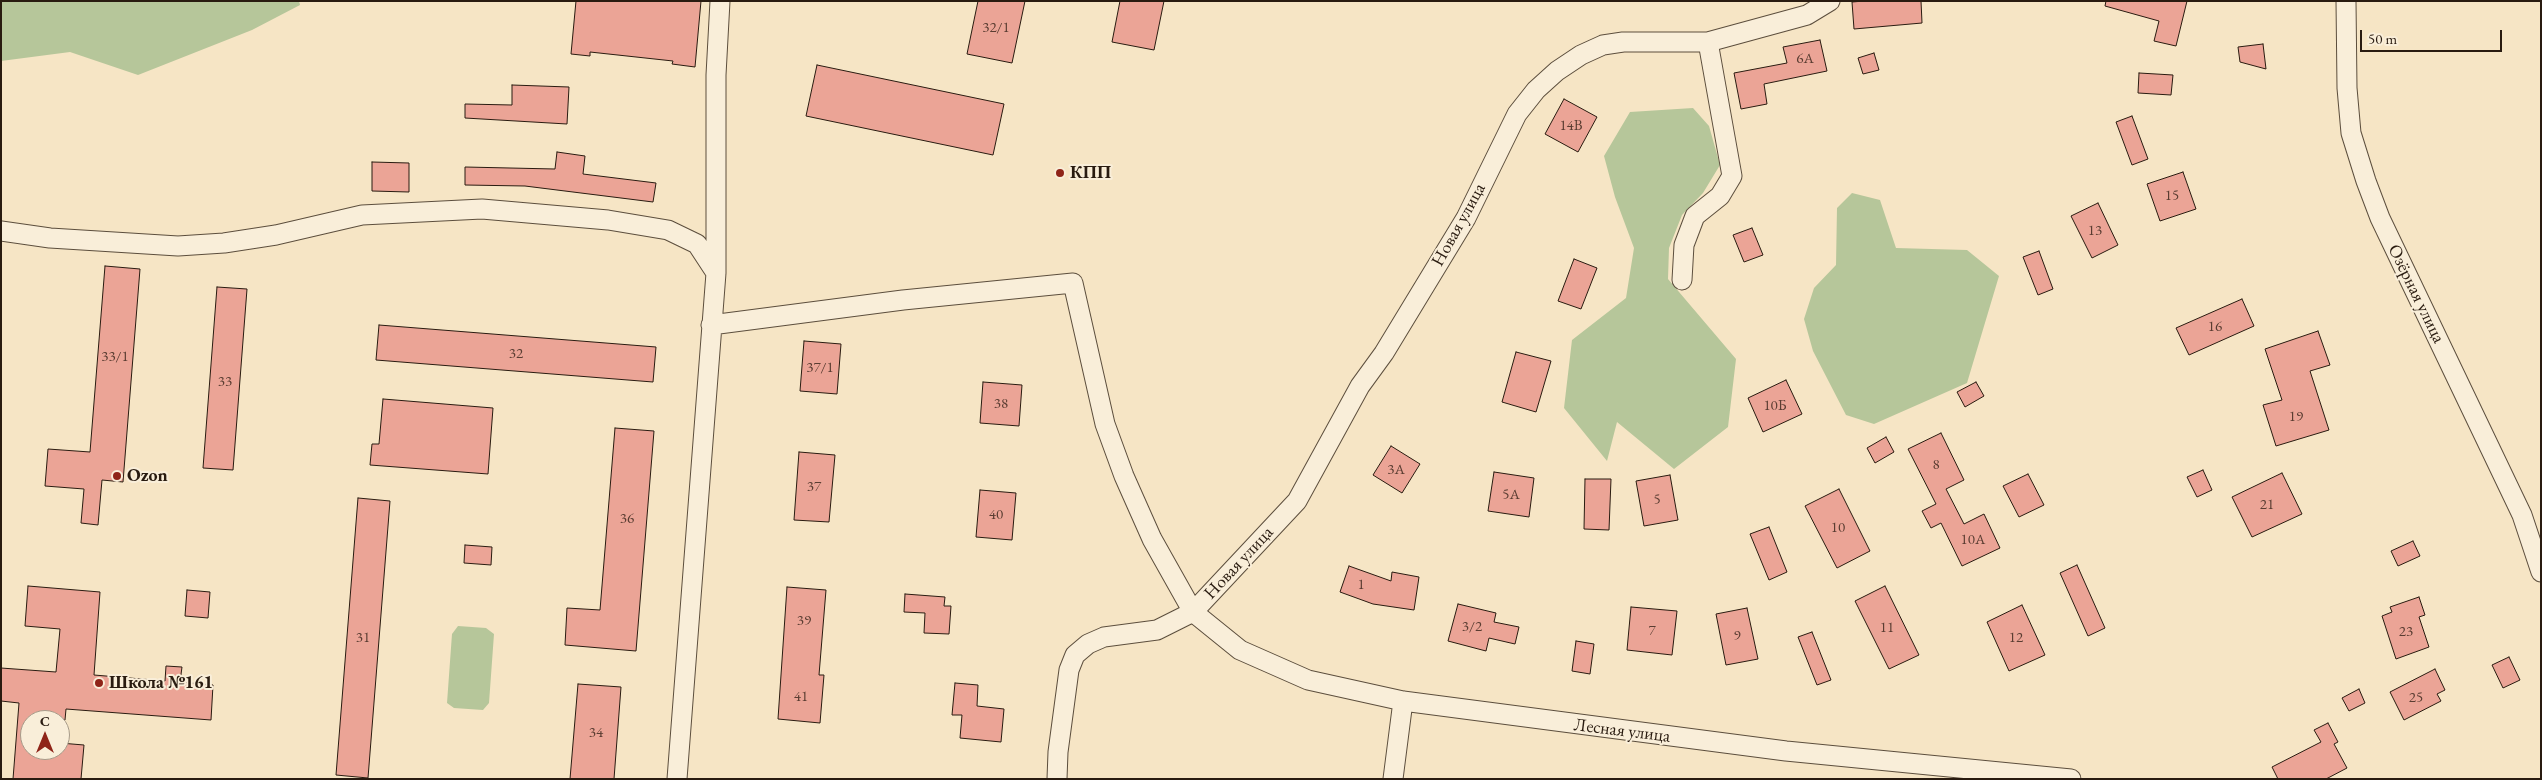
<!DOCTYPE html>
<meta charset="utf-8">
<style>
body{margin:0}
#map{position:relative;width:2542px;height:780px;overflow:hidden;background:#f6e5c5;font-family:"EB Garamond",serif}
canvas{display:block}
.frame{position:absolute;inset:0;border:2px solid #291b10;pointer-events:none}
.north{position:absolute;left:20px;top:710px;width:50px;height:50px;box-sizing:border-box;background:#f9eed9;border:1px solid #a69a89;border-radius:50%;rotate:0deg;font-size:14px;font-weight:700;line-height:20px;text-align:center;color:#291b10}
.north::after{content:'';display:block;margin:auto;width:18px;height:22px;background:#8f2418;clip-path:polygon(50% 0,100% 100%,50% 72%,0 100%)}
.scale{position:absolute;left:2360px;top:30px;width:142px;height:22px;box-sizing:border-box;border:2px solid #291b10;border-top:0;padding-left:6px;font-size:15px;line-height:18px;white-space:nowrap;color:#291b10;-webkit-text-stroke:4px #f9eed9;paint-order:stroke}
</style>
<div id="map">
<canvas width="2542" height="780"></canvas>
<div class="frame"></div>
<div class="north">С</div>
<div class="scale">50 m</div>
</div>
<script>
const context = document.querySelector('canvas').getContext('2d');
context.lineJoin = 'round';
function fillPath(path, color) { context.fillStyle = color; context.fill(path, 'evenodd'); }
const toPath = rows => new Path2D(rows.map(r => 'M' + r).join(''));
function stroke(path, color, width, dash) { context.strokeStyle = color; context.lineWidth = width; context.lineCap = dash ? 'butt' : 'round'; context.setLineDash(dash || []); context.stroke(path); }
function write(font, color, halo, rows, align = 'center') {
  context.font = font + ' "EB Garamond",serif'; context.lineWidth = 4; context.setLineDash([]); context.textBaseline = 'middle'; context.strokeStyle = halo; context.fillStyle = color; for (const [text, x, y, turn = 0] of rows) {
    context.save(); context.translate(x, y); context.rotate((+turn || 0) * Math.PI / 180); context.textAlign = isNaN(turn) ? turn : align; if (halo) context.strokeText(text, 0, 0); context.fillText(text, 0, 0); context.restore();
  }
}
fillPath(toPath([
 [1,1,299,1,300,5,252,30,138,75,70,52,1,61],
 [1693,108,1709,126,1720,165,1703,193,1682,215,1669,248,1668,279,1736,359,1728,427,1674,469,1617,422,1607,461,1564,408,1572,340,1626,298,1634,248,1615,197,1604,156,1630,112],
 [1852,193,1880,200,1896,248,1967,250,1999,276,1967,383,1874,424,1846,415,1813,351,1804,319,1814,288,1836,265,1837,208],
 [458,626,486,628,494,634,489,703,483,710,454,708,447,703,452,634]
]), '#b6c69a');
const building = toPath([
 [576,1,701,1,695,67,672,64,673,61,590,52,590,56,571,54,576,1],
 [978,1,1025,1,1012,63,967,54,978,1],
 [1120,1,1164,1,1154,50,1112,42,1120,1],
 [1864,1,1921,1,1922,23,1854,29,1852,2,1864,1],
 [2106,1,2187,1,2176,46,2154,41,2159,21,2105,6,2106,1],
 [1820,40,1827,71,1764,84,1767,104,1741,109,1734,73,1787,63,1783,47,1820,40],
 [2263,44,2266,69,2240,62,2238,47,2263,44],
 [1874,53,1879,70,1863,74,1858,58,1874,53],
 [817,65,1004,104,993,155,806,116,817,65],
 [2139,73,2173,75,2171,95,2138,93,2139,73],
 [512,85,569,87,567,124,465,118,465,104,512,105,512,85],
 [1564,99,1597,117,1578,152,1545,134,1564,99],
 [2132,116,2148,159,2132,165,2116,122,2132,116],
 [557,152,585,156,583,174,656,183,653,202,525,186,465,185,465,167,555,169,557,152],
 [372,162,409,163,409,192,372,191,372,162],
 [2183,172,2196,209,2160,221,2147,184,2183,172],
 [2098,203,2118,245,2092,258,2071,216,2098,203],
 [1752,228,1763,255,1744,262,1733,235,1752,228],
 [2039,251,2053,289,2038,295,2023,257,2039,251],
 [1574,259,1597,268,1581,309,1558,301,1574,259],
 [105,266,140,269,123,482,102,480,98,525,81,523,84,489,45,486,48,449,90,452,105,266],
 [217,287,247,289,233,470,203,468,217,287],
 [2242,299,2254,326,2189,355,2176,328,2242,299],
 [379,325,656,347,653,382,376,360,379,325],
 [2318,331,2330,365,2310,371,2329,430,2276,446,2263,405,2282,400,2265,349,2318,331],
 [804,341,841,344,837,394,800,391,804,341],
 [1516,352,1551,361,1536,412,1502,402,1516,352],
 [1786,380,1802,414,1763,432,1748,398,1786,380],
 [983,382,1022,385,1019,426,980,423,983,382],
 [1976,382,1984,396,1965,407,1957,392,1976,382],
 [383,399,493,408,488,474,370,465,372,444,379,444,383,399],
 [615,428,654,431,636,651,565,645,567,608,600,610,615,428],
 [1941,433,1964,480,1946,489,1964,524,1984,514,2000,548,1962,566,1941,523,1931,528,1922,511,1936,504,1908,449,1941,433],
 [1886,437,1894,452,1875,463,1867,448,1886,437],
 [1391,446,1420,464,1402,493,1373,475,1391,446],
 [799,452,835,455,829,522,794,520,799,452],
 [2203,470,2212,490,2197,497,2187,477,2203,470],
 [1494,472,1534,478,1529,517,1488,511,1494,472],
 [2282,473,2302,514,2252,537,2232,497,2282,473],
 [2028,474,2044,505,2019,517,2003,486,2028,474],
 [1670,475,1678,520,1644,526,1636,481,1670,475],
 [1585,479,1611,479,1609,530,1584,529,1585,479],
 [1839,489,1870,551,1837,568,1805,506,1839,489],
 [980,490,1016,493,1012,540,976,537,980,490],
 [358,498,390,501,368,778,336,775,358,498],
 [1769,527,1787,572,1769,580,1750,534,1769,527],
 [2413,541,2420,556,2398,566,2391,551,2413,541],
 [465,545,492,547,491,565,464,563,465,545],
 [2077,565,2105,628,2088,636,2060,573,2077,565],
 [1349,566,1391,581,1392,572,1419,577,1414,610,1373,604,1340,592,1349,566],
 [28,586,100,592,94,675,165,681,166,666,182,667,180,682,213,685,211,720,66,709,65,720,30,720,30,750,60,750,60,743,84,745,81,779,13,779,19,703,1,701,1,668,56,672,60,629,25,626,28,586],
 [1885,586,1919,655,1889,669,1855,601,1885,586],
 [787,587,826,590,819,675,824,675,820,723,778,719,787,587],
 [187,590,210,592,208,618,185,616,187,590],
 [905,594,945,597,944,606,951,606,949,634,924,633,925,613,904,612,905,594],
 [2419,597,2425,615,2419,617,2429,647,2396,659,2382,616,2392,612,2390,607,2419,597],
 [1458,604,1496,613,1494,622,1519,627,1515,644,1489,638,1486,651,1448,641,1458,604],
 [2022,605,2045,655,2009,671,1987,622,2022,605],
 [1631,607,1677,611,1672,655,1627,650,1631,607],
 [1747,608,1758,659,1726,665,1716,614,1747,608],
 [1812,632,1831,680,1817,685,1798,637,1812,632],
 [1576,641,1594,644,1590,674,1572,671,1576,641],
 [2509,657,2520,680,2503,688,2492,665,2509,657],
 [2435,669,2445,690,2437,694,2441,701,2404,720,2390,692,2435,669],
 [955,683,978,685,977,706,1004,709,1001,742,960,738,962,715,952,715,955,683],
 [578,684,621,687,614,779,570,779,578,684],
 [2359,689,2365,703,2349,711,2342,698,2359,689],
 [2328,723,2338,742,2334,744,2347,768,2326,779,2278,779,2272,767,2321,742,2314,730,2328,723]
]);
fillPath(building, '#eba496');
stroke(building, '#291b10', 1);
const minor = toPath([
 [2346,1,2347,88,2351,133,2366,181,2380,218,2522,515,2541,572],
 [1,231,50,238,178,246,224,243,276,235,362,215,482,209,608,220,668,230,697,244,716,273],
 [1682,280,1684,245,1695,216,1720,196,1732,176,1708,42],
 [711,325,903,300,1073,283,1105,424,1124,476,1152,539,1193,612,1240,650,1308,680,1403,701,1786,751,2071,779],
 [677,779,716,273,716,75,720,1],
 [1057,779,1058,752,1069,670,1075,655,1088,644,1104,637,1157,630,1193,612,1297,501,1360,386,1384,353,1466,218,1517,114,1536,90,1557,71,1581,55,1603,45,1623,42,1708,42,1807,15,1830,1],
 [1393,779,1403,701]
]);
stroke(minor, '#5c4e3d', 21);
stroke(minor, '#f9eed9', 19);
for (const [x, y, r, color] of [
 [1060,173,5,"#8f2418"],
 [117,476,5,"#8f2418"],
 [99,683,5,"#8f2418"]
]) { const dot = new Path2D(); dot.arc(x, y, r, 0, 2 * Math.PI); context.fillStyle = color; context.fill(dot); stroke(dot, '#f9eed9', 2); }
write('15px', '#5a3d32', null, [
 ["32/1",996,28],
 ["6А",1805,59],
 ["14В",1571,126],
 ["15",2172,196],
 ["13",2095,231],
 ["16",2215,327],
 ["32",516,354],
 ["33/1",115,357],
 ["37/1",820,368],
 ["33",225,382],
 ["38",1001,404],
 ["10Б",1775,406],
 ["19",2296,417],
 ["8",1936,465],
 ["3А",1396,470],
 ["37",814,487],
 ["5А",1511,495],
 ["5",1657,500],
 ["21",2267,505],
 ["40",996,515],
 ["36",627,519],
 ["10",1838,528],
 ["10А",1973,540],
 ["1",1361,585],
 ["39",804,621],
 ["3/2",1472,627],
 ["11",1887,628],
 ["7",1652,631],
 ["23",2406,632],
 ["9",1737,636],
 ["31",363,638],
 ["12",2016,638],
 ["41",801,697],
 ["25",2416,698],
 ["34",596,733]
]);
write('bold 18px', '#291b10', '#f9eed9', [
 ["КПП",1070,173],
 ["Ozon",127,476],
 ["Школа №161",109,683]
], 'left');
write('18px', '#291b10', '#f9eed9', [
 ["Новая улица",1459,225,-61],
 ["Озёрная улица",2416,294,64],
 ["Новая улица",1239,563,-47],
 ["Лесная улица",1622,731,7]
]);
</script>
